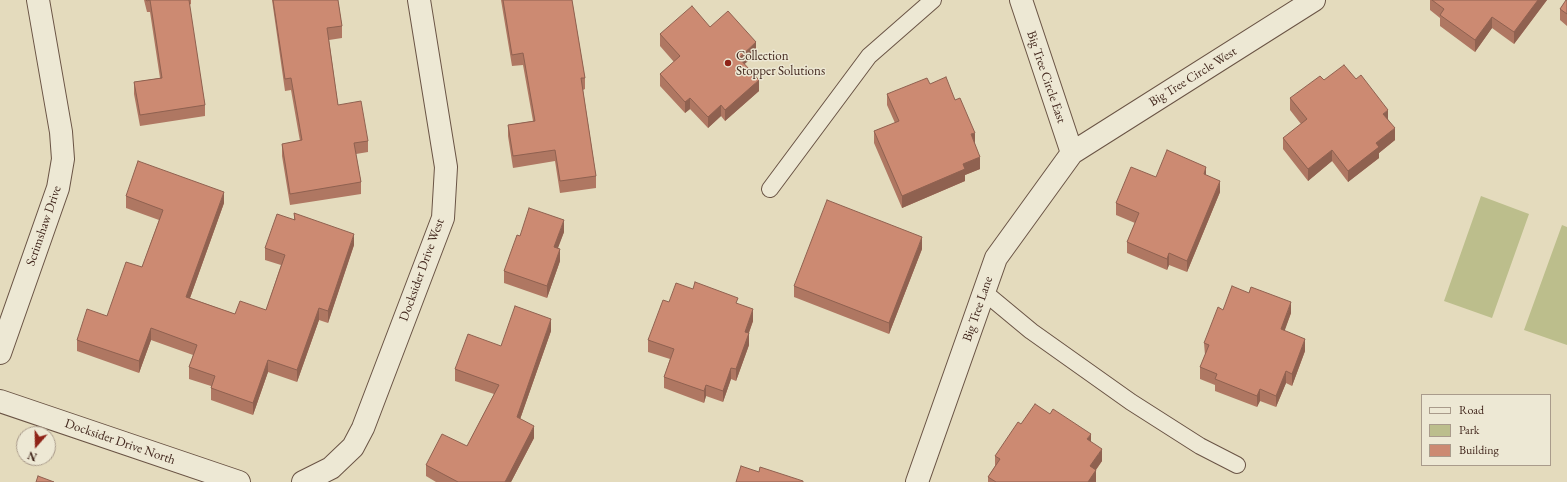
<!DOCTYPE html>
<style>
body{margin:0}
#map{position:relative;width:1567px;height:482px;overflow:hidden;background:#e4dbbd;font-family:"EB Garamond",serif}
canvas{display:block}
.legend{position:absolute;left:1421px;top:394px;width:130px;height:72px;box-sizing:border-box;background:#ede8d4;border:1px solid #a99b8b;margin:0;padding:5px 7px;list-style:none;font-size:12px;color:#42271d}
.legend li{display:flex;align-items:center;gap:8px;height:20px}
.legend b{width:20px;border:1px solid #a99b8b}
.north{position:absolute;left:16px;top:426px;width:40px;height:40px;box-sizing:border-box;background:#ede8d4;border:1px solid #a99b8b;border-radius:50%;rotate:200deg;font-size:11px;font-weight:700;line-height:16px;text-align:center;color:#42271d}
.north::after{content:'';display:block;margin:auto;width:14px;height:18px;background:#8f2418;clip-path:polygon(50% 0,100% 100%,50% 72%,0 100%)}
</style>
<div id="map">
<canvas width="1567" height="482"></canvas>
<ul class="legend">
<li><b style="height:5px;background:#ede8d4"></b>Road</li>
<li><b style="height:11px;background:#bcbe8c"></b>Park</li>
<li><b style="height:11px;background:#cc8a72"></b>Building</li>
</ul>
<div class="north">N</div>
</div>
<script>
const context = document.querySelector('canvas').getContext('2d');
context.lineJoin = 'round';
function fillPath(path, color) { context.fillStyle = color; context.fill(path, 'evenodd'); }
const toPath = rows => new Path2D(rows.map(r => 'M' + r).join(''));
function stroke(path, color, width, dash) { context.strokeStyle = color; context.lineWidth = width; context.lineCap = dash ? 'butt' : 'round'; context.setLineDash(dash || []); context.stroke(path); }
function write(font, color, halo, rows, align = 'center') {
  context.font = font + ' "EB Garamond",serif'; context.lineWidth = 3; context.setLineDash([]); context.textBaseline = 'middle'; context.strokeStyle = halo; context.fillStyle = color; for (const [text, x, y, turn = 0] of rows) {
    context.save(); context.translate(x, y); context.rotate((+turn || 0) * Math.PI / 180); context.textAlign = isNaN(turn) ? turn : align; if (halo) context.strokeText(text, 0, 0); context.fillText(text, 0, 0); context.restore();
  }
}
fillPath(toPath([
 [1481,196,1529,214,1492,318,1444,301],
 [1562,225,1567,227,1567,345,1524,330]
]), '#bcbe8c');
const service = toPath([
 [770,189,869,56,933,0],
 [984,292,1031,331,1131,402,1200,446,1237,465]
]);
const minor = toPath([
 [1021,0,1072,153],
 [0,353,58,188,63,159,61,132,38,0],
 [0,401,239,482],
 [303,482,331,468,353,447,363,428,443,218,446,167,419,0],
 [917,482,996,258,1072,153,1314,0]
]);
stroke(service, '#6a5445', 18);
stroke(minor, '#6a5445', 24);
stroke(service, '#ede8d4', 16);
stroke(minor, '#ede8d4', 22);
fillPath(toPath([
 [144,0,191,0,191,4,189,5,205,105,205,116,140,126,134,94,134,82,160,78,150,12,147,12],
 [272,0,338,0,342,26,342,38,329,40,338,105,368,141,368,152,356,154,361,182,361,194,290,205,282,156,282,144,300,141,291,90,285,91],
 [501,0,572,0,585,78,585,89,583,90,596,176,596,188,560,193,555,161,513,168,508,136,508,125,533,121,523,65,512,66],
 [1430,0,1547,0,1514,44,1492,28,1475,52,1440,26,1440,18,1430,10],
 [1567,0,1567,26,1560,20,1560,9],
 [710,27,756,54,744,64,759,91,725,121,721,116,708,128,690,109,685,113,660,86,660,74,674,62,660,46,660,34],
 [1324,80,1388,119,1395,140,1379,153,1379,158,1348,182,1332,161,1308,181,1283,149,1283,138,1301,124,1290,110,1290,98],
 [930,84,955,100,975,144,980,169,965,175,965,181,902,208,874,143,874,131,895,123,887,105,887,94],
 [1206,175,1220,192,1187,272,1169,265,1167,270,1127,253,1127,242,1135,223,1116,215,1116,203,1156,177],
 [126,196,224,203,190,298,235,314,266,310,281,265,265,260,265,248,294,220,294,213,354,245,328,323,319,320,297,382,268,372,253,415,211,400,211,386,189,379,189,367,193,355,151,340,139,373,77,351,77,340,107,316,142,267,159,220,126,208],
 [564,232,557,249,560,261,547,298,504,283,504,271,520,236],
 [922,249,889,334,794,297,794,286],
 [738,304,753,321,749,333,749,345,736,381,731,379,723,402,706,396,704,403,664,388,664,377,670,359,648,352,648,340],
 [1223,310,1291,313,1284,331,1305,351,1292,386,1286,383,1276,407,1260,401,1257,407,1215,391,1215,385,1200,379,1200,367,1205,355,1204,343],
 [551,331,520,419,534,438,511,482,436,482,426,476,426,465,467,446,494,394,455,381,455,369,501,346],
 [1021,424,1091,442,1102,461,1096,470,1096,482,988,482,988,477,995,466,995,456]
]), '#af7762');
fillPath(toPath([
 [1538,0,1547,0,1514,44,1514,32],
 [1492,17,1492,28,1475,52,1475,40],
 [756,42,756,54,739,69,739,58],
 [759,80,759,91,725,121,725,110],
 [690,98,690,109,685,113,685,102],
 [721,105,721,116,708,128,708,117],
 [1388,110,1388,122,1383,114],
 [1395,128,1395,140,1379,153,1379,158,1348,182,1348,171,1376,143],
 [975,133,975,145,971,134],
 [1332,150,1332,161,1308,181,1308,169],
 [980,157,980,169,965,175,965,181,902,208,902,196,963,164],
 [1206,167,1206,179,1204,174],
 [1220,181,1220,192,1187,272,1187,261],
 [224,192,224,203,186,309,186,297],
 [564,220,564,232,554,259,554,247],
 [354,234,354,245,328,323,328,311],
 [922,237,922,249,889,334,889,323],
 [560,249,560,261,547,298,547,286],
 [1169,253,1169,265,1167,270,1167,259],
 [1291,302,1291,313,1281,341,1281,329],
 [319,308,319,320,297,382,297,370],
 [753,309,753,321,745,343,745,332],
 [551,319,551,331,517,428,517,417],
 [151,328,151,340,139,373,139,361],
 [749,333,749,345,736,381,736,369],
 [1305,339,1305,351,1292,386,1292,374],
 [268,360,268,372,253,415,253,403],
 [731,368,731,379,723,402,723,391],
 [1286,371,1286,383,1276,407,1276,396],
 [706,385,706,396,704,403,704,391],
 [1260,389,1260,401,1257,407,1257,396],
 [534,426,534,438,511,482,505,482],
 [1091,434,1091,446,1087,439],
 [1102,449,1102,461,1090,478,1090,466],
 [1096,470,1096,482,1088,482]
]), '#8f6150');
const building = toPath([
 [146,0,189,0,205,105,140,115,134,82,162,78,150,0,147,1,146,0],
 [273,0,338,0,342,26,327,28,338,105,361,101,368,141,354,143,361,182,290,194,282,144,302,140,291,78,285,79,273,0],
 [503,0,572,0,585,78,581,78,596,176,560,181,555,150,513,156,508,125,535,121,523,53,512,55,503,0],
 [1432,0,1538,0,1514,32,1492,17,1475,40,1440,15,1444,9,1432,0],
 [1566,0,1567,0,1567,14,1560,9,1566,0],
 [692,6,710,27,728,11,756,42,739,58,759,80,725,110,721,105,708,117,690,98,685,102,660,74,680,56,660,34,692,6],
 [1344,65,1356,79,1361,75,1388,110,1383,114,1395,128,1376,143,1379,147,1348,171,1332,150,1308,169,1283,138,1307,119,1290,98,1320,76,1324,80,1344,65],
 [946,77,955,100,960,98,975,133,971,134,980,157,963,164,965,169,902,196,874,131,899,121,887,94,927,78,930,84,946,77],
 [1167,150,1206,167,1204,174,1220,181,1187,261,1169,253,1167,259,1127,242,1139,213,1116,203,1131,167,1156,177,1167,150],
 [138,161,224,192,186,297,235,314,240,301,266,310,285,255,265,248,277,214,295,220,294,213,354,234,328,311,319,308,297,370,268,360,253,403,211,388,215,376,189,367,197,345,151,328,139,361,77,340,87,309,107,316,126,262,142,267,163,210,126,196,138,161],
 [827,200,922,237,889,323,794,286,827,200],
 [529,208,564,220,554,247,560,249,547,286,504,271,517,235,520,236,529,208],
 [695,282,738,298,736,303,753,309,745,332,749,333,736,369,731,368,723,391,706,385,704,391,664,377,674,349,648,340,663,300,669,302,676,283,693,289,695,282],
 [1232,286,1249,293,1251,287,1291,302,1281,329,1305,339,1292,374,1286,371,1276,396,1260,389,1257,396,1215,379,1217,374,1200,367,1209,345,1204,343,1218,307,1223,310,1232,286],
 [515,306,551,319,517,417,534,426,505,482,458,482,426,465,442,434,467,446,499,385,455,369,468,334,501,346,515,306],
 [1035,404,1050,414,1053,409,1091,434,1087,439,1102,449,1090,466,1096,470,1088,482,996,482,988,477,1000,459,995,456,1018,422,1021,424,1035,404],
 [741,466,759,472,760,467,803,481,803,482,736,482,741,466],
 [38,476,54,482,36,482,38,476]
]);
fillPath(building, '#cc8a72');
stroke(building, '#8f6150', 1);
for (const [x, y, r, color] of [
 [728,63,4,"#8f2418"]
]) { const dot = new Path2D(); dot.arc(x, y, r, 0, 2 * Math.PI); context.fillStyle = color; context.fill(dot); stroke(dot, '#ede8d4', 1.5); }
write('13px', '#42271d', '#ede8d4', [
 ["Collection",736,56],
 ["Stopper Solutions",736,71]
], 'left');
write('13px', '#42271d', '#ede8d4', [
 ["Big Tree Circle East",1046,77,71],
 ["Big Tree Circle West",1193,77,-32],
 ["Scrimshaw Drive",44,226,-71],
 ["Docksider Drive West",422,270,-70],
 ["Big Tree Lane",978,309,-71],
 ["Docksider Drive North",120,442,19]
]);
</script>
